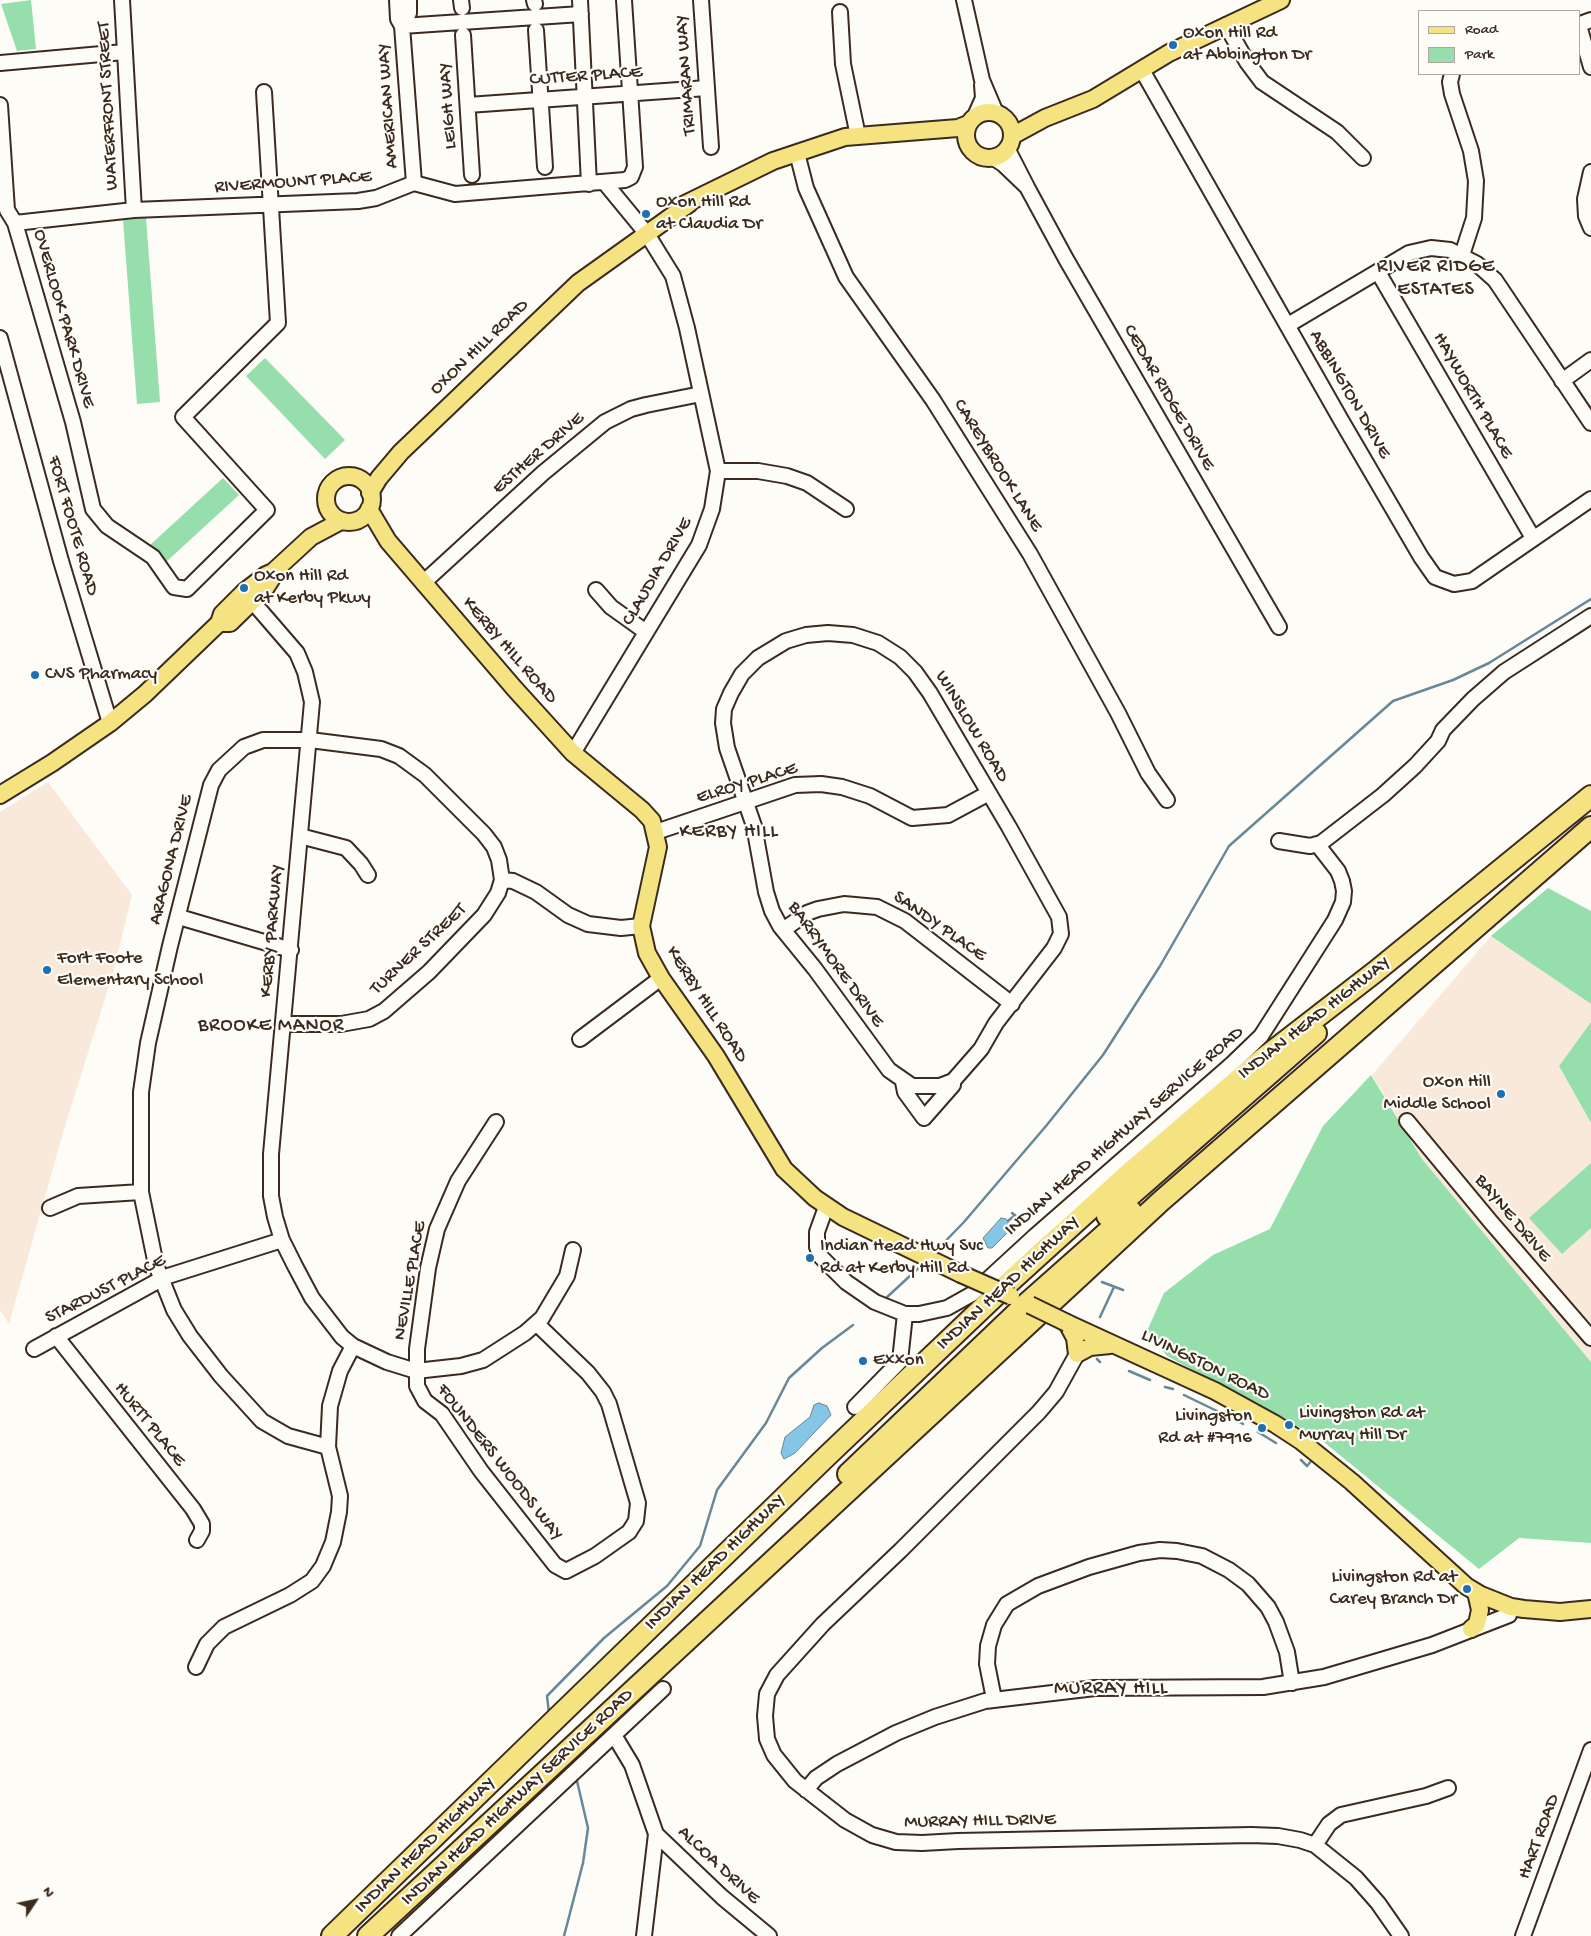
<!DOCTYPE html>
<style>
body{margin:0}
#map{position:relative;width:1591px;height:1936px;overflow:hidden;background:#fdfcf7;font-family:"Gochi Hand",sans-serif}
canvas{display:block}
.legend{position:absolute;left:1418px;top:10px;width:162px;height:65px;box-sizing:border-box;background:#fdfcf7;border:1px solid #afa8a0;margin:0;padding:6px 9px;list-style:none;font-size:15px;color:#3b2a1e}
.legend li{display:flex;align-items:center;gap:10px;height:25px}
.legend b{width:25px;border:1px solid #afa8a0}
.north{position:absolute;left:10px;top:1876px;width:50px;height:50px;-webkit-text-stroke:4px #fdfcf7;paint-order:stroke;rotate:56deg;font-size:14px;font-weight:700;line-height:20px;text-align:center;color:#3b2a1e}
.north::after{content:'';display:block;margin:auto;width:18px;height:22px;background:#3b2a1e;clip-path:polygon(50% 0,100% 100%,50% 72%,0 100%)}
</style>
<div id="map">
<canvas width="1591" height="1936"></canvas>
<ul class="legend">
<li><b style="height:6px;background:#f5e382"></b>Road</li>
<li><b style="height:14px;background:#96deac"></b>Park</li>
</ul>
<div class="north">N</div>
</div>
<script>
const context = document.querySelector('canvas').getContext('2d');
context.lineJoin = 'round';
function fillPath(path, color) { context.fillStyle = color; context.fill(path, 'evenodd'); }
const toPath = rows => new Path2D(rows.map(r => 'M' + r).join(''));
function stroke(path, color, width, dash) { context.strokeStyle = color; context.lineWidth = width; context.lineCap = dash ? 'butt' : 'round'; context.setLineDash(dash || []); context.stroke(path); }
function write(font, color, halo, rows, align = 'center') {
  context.font = font + ' "Gochi Hand",sans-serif'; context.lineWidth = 4.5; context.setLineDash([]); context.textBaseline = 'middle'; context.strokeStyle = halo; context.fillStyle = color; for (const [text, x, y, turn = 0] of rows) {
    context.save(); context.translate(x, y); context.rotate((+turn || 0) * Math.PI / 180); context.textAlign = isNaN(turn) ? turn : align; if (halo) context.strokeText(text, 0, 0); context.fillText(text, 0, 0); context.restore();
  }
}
fillPath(toPath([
 [48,782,132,895,113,973,65,1126,9,1324,0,1310,0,812],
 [1491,936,1591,1004,1591,1022,1559,1066,1591,1123,1591,1362,1422,1159,1372,1075]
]), '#f8e9db');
fillPath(toPath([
 [31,0,36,49,17,51,1,4],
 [146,218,160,402,137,404,123,220],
 [265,358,345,440,325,459,246,376],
 [223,478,239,495,166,562,150,545],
 [1548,888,1591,911,1591,1004,1491,936],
 [1591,1022,1591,1123,1559,1066],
 [1371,1075,1422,1159,1591,1362,1591,1543,1519,1538,1479,1569,1319,1438,1167,1356,1147,1331,1164,1293,1213,1255,1270,1229,1323,1126],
 [1591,1163,1591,1228,1562,1254,1529,1218]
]), '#96deac');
const water = toPath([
 [1001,1218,1006,1219,1012,1228,992,1248,988,1248,983,1238,1001,1218],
 [819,1403,827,1406,831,1415,795,1453,784,1459,781,1453,785,1437,810,1417,814,1405,819,1403]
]);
fillPath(water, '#85c6e6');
stroke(water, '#678896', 1);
stroke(toPath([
 [1012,1213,1020,1219],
 [1008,1221,1014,1216],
 [933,1254,964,1222,1046,1126,1103,1055,1160,966,1229,846,1393,701,1453,680,1489,663,1591,599],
 [1102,1282,1123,1290],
 [886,1298,924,1263],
 [1100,1317,1114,1287],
 [1097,1359,1100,1362],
 [1129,1371,1150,1380],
 [1165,1387,1173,1389],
 [1184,1395,1217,1411],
 [1229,1416,1243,1424],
 [1258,1432,1276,1443],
 [1301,1460,1307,1466,1312,1460],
 [549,1713,547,1696,604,1638,667,1586,700,1546,717,1490,766,1423,789,1378,822,1348,853,1325],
 [564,1936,583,1863,588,1828,577,1781]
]), '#678896', 2.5);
const minor = toPath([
 [122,0,134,210],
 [397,0,398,19,402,26,414,183],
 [461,0,462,8],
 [534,0,535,4],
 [580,0,589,184],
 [701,0,711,147],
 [964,0,982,80,996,113],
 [840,12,843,64,858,136],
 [1580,24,1591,20],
 [1226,25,1247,62,1262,82,1337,132,1363,158],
 [402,26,581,14],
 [402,26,409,13,409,0],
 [1580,29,1591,67],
 [536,30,545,167],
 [463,35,472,175],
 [0,63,124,52],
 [1142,70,1341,420,1421,557,1435,577,1454,584,1472,581,1591,499],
 [1452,74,1450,82,1452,94,1471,151,1476,181,1474,218,1462,255],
 [0,105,7,210,15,223,73,422,93,509,107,526,153,557,174,587,187,589,267,510,183,417,278,323,264,92],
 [468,105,707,88],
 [975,116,983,98,982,85],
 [797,153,806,188,846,277,933,400,1030,554,1118,713,1148,773,1167,800],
 [992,157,1003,164,1027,187,1007,148],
 [1591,172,1585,199,1586,216,1591,228],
 [1027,187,1066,259,1279,627],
 [15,223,134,210,358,201,376,198,414,183,455,194,625,180,631,177,635,167,624,0],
 [1378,272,1533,538],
 [1288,325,1409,253,1431,248,1450,250,1477,264,1495,280,1591,423],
 [0,338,61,561,110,723],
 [1562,381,1591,360],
 [718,471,758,471,787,476,807,483,846,509],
 [423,583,543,473,605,422,631,409,646,405,701,394],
 [596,590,611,607,646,632],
 [246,594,297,653,305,672,312,702,271,1154,271,1196,275,1217,282,1240,295,1266,312,1298,342,1337,353,1346,387,1362,416,1371,461,1366,483,1360,525,1333,542,1318,567,1276,573,1250],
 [828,633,853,635,878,643,900,657,915,672,930,693,1009,827,1059,917,1061,934,1054,948,996,1023,981,1049,953,1081,940,1086,912,1086,889,1070,815,969,780,926,772,911,766,892,754,826,727,748,723,723,724,709,731,693,742,674,758,658,786,641,806,635,828,633],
 [573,753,699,545,712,509,718,471,687,328,673,276,647,234,605,183],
 [656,832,795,785,821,784,842,787,870,796,912,818,948,815,989,793],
 [300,836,346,848,361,864,368,875],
 [1279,841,1310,846,1321,843,1383,795,1415,766,1438,741,1443,730,1473,699,1504,672,1591,616],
 [502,880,513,881,536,892,568,915,588,924,621,928,641,926],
 [179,917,291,950],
 [783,930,807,913,818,909,844,904,877,907,905,921,1012,1004],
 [283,1024,341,1024,369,1019,384,1011,429,972,484,915,498,893,502,880,499,860,494,847,484,834,425,775,399,756,381,749,310,740,263,740,244,747,219,770,211,785,170,946,148,1043,141,1092,141,1192,156,1265,174,1310,190,1336,221,1376,262,1421,288,1436,328,1447],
 [580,1039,661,978],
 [903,1082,905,1092,924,1118,953,1085,953,1081],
 [1407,1121,1490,1221,1591,1338],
 [496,1122,458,1181,437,1229,428,1268,417,1349,417,1386,425,1401,442,1414,481,1471,555,1565,566,1571,595,1556,629,1532,636,1521,638,1503,609,1404,603,1392,588,1373,537,1324],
 [826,1207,817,1232,817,1247,821,1257,846,1282,875,1302,905,1314,919,1314,947,1308,972,1294,1035,1236,1232,1064,1261,1036,1335,920,1343,902,1344,891,1342,881,1338,871,1317,844],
 [50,1208,78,1196,141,1192],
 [56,1336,193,1509,202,1524,202,1531,197,1540],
 [34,1349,165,1277,282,1240],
 [1077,1354,1056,1392,1039,1412,901,1550,823,1624,777,1675,767,1694,765,1716,767,1739,774,1755,795,1781,845,1820,872,1835,896,1842,922,1843,958,1841,1251,1835,1278,1836,1300,1840,1315,1845,1356,1878,1378,1903,1401,1936],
 [855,1407,900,1361,905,1314],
 [196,1667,207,1644,224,1627,290,1595,312,1581,323,1566,333,1542,339,1512,340,1496,328,1447,330,1406,340,1371,353,1346],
 [994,1699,987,1664,988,1646,994,1625,1007,1604,1038,1586,1089,1567,1139,1553,1160,1550,1177,1551,1202,1556,1229,1570,1248,1584,1268,1607,1276,1622,1287,1652,1292,1683],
 [614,1735,632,1765,656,1834,722,1897,769,1936],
 [806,1790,816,1778,837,1764,896,1733,935,1717,985,1701,1095,1688,1263,1687,1324,1677,1432,1645,1509,1615,1511,1607],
 [1315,1845,1329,1824,1341,1815,1426,1796,1448,1788],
 [399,1936,663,1689],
 [644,1936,656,1834],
 [1523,1936,1591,1750]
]);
const major = toPath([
 '966 135a23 23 0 1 1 46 0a23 23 0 1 1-46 0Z',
 [1012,136,1045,118,1093,99,1169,53,1281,0],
 [681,206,773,161,845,137,958,128,968,124],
 '326 499a23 23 0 1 1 46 0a23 23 0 1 1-46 0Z',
 [370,493,379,478,401,452,578,283,690,203],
 [369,509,388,541,514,688,573,753,642,810,652,821,658,847,641,926,647,953,661,978,716,1056,784,1169,815,1198,843,1217,961,1274],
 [219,623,230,623,265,589,272,578],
 [0,795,52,763,110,723,145,694,219,623,222,614,244,592,266,575,273,572,311,537,341,521],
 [1067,1323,1215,1391,1275,1424,1301,1441,1352,1482,1466,1586,1481,1595,1511,1607,1524,1609,1560,1612,1591,1609],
 [1067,1323,1075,1338,1077,1354,1090,1347,1110,1345],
 [1471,1629,1477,1624,1480,1610,1476,1592]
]);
const highway = toPath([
 [1107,1216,1316,1033],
 [848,1474,1026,1304,1131,1211],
 [332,1936,827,1456,1014,1278,1134,1169,1260,1061,1375,972,1591,796],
 [368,1936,1161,1201,1591,827]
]);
stroke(minor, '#3b2a1e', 18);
stroke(major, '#3b2a1e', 20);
stroke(highway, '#3b2a1e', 24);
stroke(minor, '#fdfcf7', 14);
stroke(major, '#f5e382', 16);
stroke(highway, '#f5e382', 20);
const majorBridge = toPath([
 [961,1274,1011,1296],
 [1030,1305,1067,1323]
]);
stroke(majorBridge, '#3b2a1e', 20, []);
stroke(majorBridge, '#f5e382', 16);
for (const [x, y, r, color] of [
 [1173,45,5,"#1f6fb2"],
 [646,214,5,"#1f6fb2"],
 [244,588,5,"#1f6fb2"],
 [35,675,5,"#1f6fb2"],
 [47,970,5,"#1f6fb2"],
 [1501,1094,5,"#1f6fb2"],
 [810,1258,5,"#1f6fb2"],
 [863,1361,5,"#1f6fb2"],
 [1289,1425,5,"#1f6fb2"],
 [1262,1428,5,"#1f6fb2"],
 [1467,1589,5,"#1f6fb2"]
]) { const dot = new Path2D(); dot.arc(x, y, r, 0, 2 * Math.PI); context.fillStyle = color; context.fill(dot); stroke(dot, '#fdfcf7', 2); }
write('19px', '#3b2a1e', '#fdfcf7', [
 ["Oxon Hill Rd",1183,34],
 ["at Abbington Dr",1183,56],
 ["Oxon Hill Rd",656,203],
 ["at Claudia Dr",656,225],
 ["Oxon Hill Rd",254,577],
 ["at Kerby Pkwy",254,599],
 ["CVS Pharmacy",45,675],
 ["Fort Foote",57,959],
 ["Elementary School",57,981],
 ["Oxon Hill",1491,1083,"right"],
 ["Middle School",1491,1105,"right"],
 ["Indian Head Hwy Svc",820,1247],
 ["Rd at Kerby Hill Rd",820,1269],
 ["Exxon",873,1361],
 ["Livingston Rd at",1299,1414],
 ["Murray Hill Dr",1299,1436],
 ["Livingston",1252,1417,"right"],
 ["Rd at #7916",1252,1439,"right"],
 ["Livingston Rd at",1457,1578,"right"],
 ["Carey Branch Dr",1457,1600,"right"]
], 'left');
write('19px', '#3b2a1e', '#fdfcf7', [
 ["TRIMARAN WAY",687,75,-94],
 ["CUTTER PLACE",586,77,-4],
 ["WATERFRONT STREET",109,106,-93],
 ["AMERICAN WAY",389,106,-94],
 ["LEIGH WAY",449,106,-94],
 ["RIVERMOUNT PLACE",293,183,-4],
 ["OVERLOOK PARK DRIVE",63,319,74],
 ["OXON HILL ROAD",480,348,-44],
 ["ABBINGTON DRIVE",1349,395,60],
 ["HAYWORTH PLACE",1472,396,60],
 ["CEDAR RIDGE DRIVE",1168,398,60],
 ["ESTHER DRIVE",539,454,-41],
 ["CAREYBROOK LANE",997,466,58],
 ["FORT FOOTE ROAD",72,526,74],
 ["CLAUDIA DRIVE",658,572,-60],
 ["KERBY HILL ROAD",509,651,49],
 ["WINSLOW ROAD",971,727,59],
 ["ELROY PLACE",747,784,-17],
 ["ARAGONA DRIVE",172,860,-76],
 ["SANDY PLACE",939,927,35],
 ["KERBY PARKWAY",273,931,-85],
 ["TURNER STREET",419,950,-43],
 ["BARRYMORE DRIVE",835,965,54],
 ["KERBY HILL ROAD",706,1005,57],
 ["INDIAN HEAD HIGHWAY",1315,1019,-38],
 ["INDIAN HEAD HIGHWAY SERVICE ROAD",1125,1132,-41],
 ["BAYNE DRIVE",1512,1219,50],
 ["NEVILLE PLACE",411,1281,-80],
 ["INDIAN HEAD HIGHWAY",1009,1284,-43],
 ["STARDUST PLACE",106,1290,-27],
 ["LIVINGSTON ROAD",1205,1366,26],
 ["HURTT PLACE",149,1425,51],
 ["FOUNDERS WOODS WAY",499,1463,52],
 ["INDIAN HEAD HIGHWAY",716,1563,-44],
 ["INDIAN HEAD HIGHWAY SERVICE ROAD",518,1798,-43],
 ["MURRAY HILL DRIVE",980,1822,-1],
 ["HART ROAD",1540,1837,-70],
 ["INDIAN HEAD HIGHWAY",426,1846,-44],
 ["ALCOA DRIVE",718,1866,43]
]);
context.letterSpacing = '1px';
write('20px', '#3b2a1e', '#fdfcf7', [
 ["RIVER RIDGE",1436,268],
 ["ESTATES",1436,291],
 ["KERBY HILL",729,833],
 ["BROOKE MANOR",271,1027],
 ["MURRAY HILL",1111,1690]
]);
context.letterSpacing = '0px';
</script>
